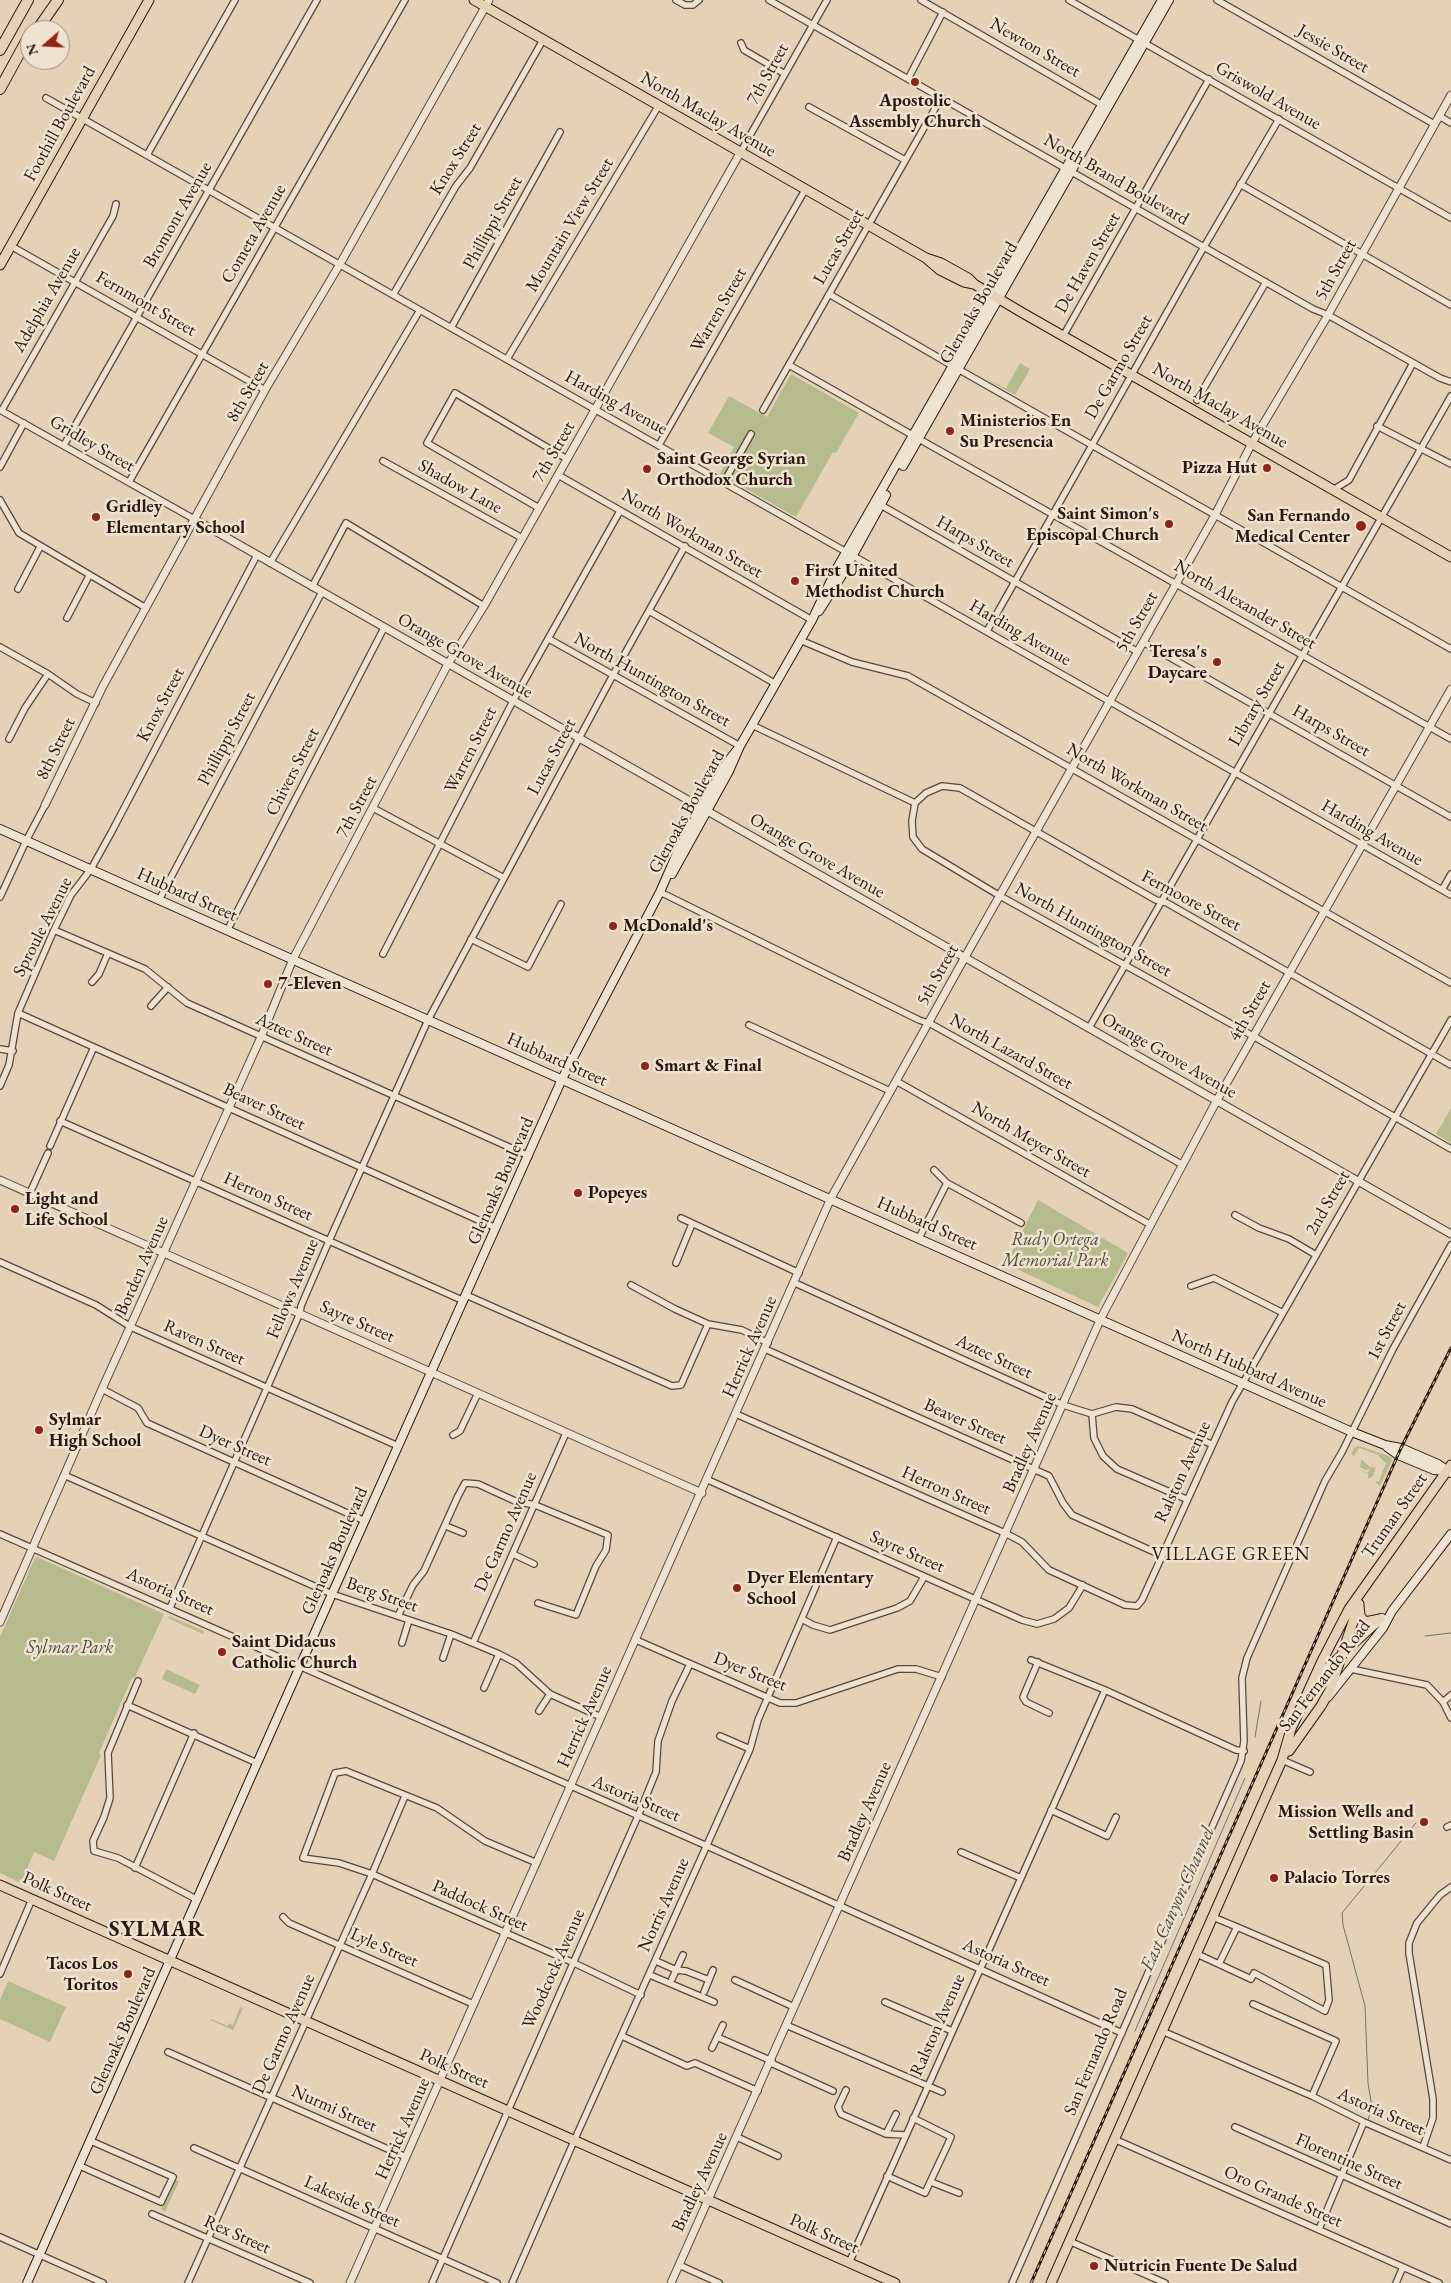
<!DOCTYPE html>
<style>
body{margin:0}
#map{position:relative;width:1451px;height:2283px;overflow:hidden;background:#e5d2b6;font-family:"EB Garamond",serif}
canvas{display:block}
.north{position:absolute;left:20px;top:20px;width:50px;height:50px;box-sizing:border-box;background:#eee2d0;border:1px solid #a09183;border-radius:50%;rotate:251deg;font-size:14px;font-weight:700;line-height:20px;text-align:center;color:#2c1810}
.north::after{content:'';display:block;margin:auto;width:18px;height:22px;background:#8f2418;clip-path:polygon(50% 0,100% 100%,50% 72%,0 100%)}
</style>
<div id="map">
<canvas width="1451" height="2283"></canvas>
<div class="north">N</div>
</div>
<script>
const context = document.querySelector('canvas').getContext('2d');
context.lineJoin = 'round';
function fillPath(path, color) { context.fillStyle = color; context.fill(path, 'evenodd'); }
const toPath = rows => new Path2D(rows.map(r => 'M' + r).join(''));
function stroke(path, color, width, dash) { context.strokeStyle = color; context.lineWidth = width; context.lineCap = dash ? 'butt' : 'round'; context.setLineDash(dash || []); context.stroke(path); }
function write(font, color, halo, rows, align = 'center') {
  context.font = font + ' "EB Garamond",serif'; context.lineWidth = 5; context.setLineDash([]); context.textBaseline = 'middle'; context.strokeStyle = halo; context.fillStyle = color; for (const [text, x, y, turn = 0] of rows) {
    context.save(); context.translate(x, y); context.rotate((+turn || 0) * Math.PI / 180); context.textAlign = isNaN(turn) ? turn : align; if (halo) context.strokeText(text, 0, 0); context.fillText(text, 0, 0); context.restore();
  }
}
fillPath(toPath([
 [1020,363,1030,369,1015,395,986,379,1006,388],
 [791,374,859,413,836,453,833,452,796,517,720,474,734,447,708,433,729,396,767,417],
 [1451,1108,1451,1143,1436,1134],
 [1038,1200,1128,1253,1098,1307,1006,1264],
 [1359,1446,1391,1457,1392,1460,1380,1486,1375,1482,1379,1481,1386,1463,1379,1457,1379,1455,1359,1448,1354,1456,1351,1454,1354,1448],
 [1361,1459,1371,1468,1371,1466,1374,1468,1376,1466,1373,1476,1368,1479,1368,1474,1355,1468,1368,1473,1370,1469,1365,1470,1360,1467],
 [37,1557,164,1614,135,1677,132,1678,99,1753,101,1755,54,1861,34,1852,21,1883,0,1873,0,1637,35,1558],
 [169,1616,204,1631,203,1634,168,1618],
 [166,1669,200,1685,195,1694,162,1679],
 [8,1981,66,2007,50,2042,0,2019,0,2000],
 [240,2007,243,2008,233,2030,210,2020,211,2019,228,2026,229,2023,233,2025],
 [174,2179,179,2181,165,2212,161,2209]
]), '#b6bb8d');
stroke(toPath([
 [1425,1636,1451,1633],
 [1255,1737,1261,1701],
 [1135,2031,1245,1778],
 [1368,2120,1372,2107,1368,2083,1365,2006,1343,1925,1342,1913,1416,1823]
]), '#6c786b', 1);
const minor = toPath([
 [676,0,685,5,693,5,699,0],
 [769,0,1313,309,1328,315,1440,378,1451,382],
 [921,0,1104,106],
 [1069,0,1451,218],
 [1217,0,1434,124],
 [741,43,744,50,785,74],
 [908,79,943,12],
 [46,98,1451,895],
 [809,107,905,160],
 [1439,116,1451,123],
 [740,153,827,0],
 [147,155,235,0],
 [1240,184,1451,305],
 [11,246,265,390],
 [829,294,953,366],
 [393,295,456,186,470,168,543,40],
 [451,328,560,132],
 [1066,331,1209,79],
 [507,359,659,105],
 [789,365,914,436],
 [958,369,1451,649],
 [1197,400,1266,282],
 [0,410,194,519],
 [2,410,113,216,116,204],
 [763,410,941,98],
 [1377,426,1451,464],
 [919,439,1451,739],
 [64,445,317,0],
 [659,445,805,190],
 [383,461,522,538],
 [0,467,24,423],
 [558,475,812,620],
 [129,482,405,0],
 [724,482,751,434],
 [1333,490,1349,480,1413,363],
 [0,500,19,533,146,608],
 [879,504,1138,652],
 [539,508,427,443,455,393,567,459],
 [270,563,420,310],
 [312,587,346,523,484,606],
 [18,589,40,547],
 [649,611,776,684],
 [67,618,89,576],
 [987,631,1201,252,1279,119],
 [549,639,740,746],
 [800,640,852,662,908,676,1451,983],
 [1143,642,1451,817],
 [0,647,48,674,77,694,96,703],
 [752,725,915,803,912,821,913,837,922,849,1000,896,1253,1036,1451,1149],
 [9,739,25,708,48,674],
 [915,803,926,793,942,786,960,788,1156,900,1167,903,1451,1065],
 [373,808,504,878],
 [1442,890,1451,874],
 [660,892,919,1020,931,1024,1183,1165],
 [0,897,26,841,45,805],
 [159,900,322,592],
 [228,929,384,628],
 [54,930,145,969,187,1003,529,1156],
 [471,939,528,967,561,904],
 [383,954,513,701,620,511],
 [92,982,99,974,108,953],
 [151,1006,168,987],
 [18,1013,496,1228],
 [749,1025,890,1091],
 [1089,1028,1451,396],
 [0,1049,13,1051],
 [896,1081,1151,1225],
 [0,1086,9,1065,18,1013,54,930,71,895,91,869,111,833,257,555],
 [60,1121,464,1301],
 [50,1146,94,1047],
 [934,1170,947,1183,1021,1223],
 [30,1193,48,1153],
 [1235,1215,1259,1228,1289,1239,1316,1255],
 [681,1218,799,1273],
 [919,1238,947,1183],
 [0,1262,96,1305,131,1327,398,1446],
 [676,1263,692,1224],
 [795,1283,1063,1405,1092,1414,1116,1407,1132,1409,1211,1444],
 [631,1285,675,1309,708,1324,742,1330,768,1343],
 [1191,1286,1214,1278,1283,1313],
 [466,1295,672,1386,681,1385,708,1324],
 [765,1349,1049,1476,1063,1503,1072,1515,1161,1555],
 [102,1389,138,1408,147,1423,365,1521],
 [736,1414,1007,1534,1022,1542,1049,1570,1125,1605,1137,1606,1142,1600,1232,1402,1451,1020],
 [1092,1414,1094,1438,1103,1456,1117,1469,1186,1499],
 [453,1435,460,1431,478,1393],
 [64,1475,332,1594,451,1634,499,1654,516,1663,550,1694,601,1717],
 [708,1480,1022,1620,1037,1624,1054,1619,1069,1608,1083,1585],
 [446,1526,463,1533],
 [0,1534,707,1846,1122,2033],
 [513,1554,534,1564],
 [170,1608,300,1313,301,1306,329,1241,428,1020,613,675,685,546],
 [398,1616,413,1585,424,1571,458,1496,465,1483,478,1484,515,1501,535,1505,608,1535,606,1550,596,1566,576,1615,538,1603],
 [802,1619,813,1625,830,1630,897,1608,910,1601,924,1577],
 [636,1640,780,1703,796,1703,898,1669,916,1669,942,1677],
 [402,1643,409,1620],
 [473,1643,566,1433],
 [443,1658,451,1634],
 [1031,1660,1105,1690,1236,1750,1244,1751],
 [1038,1662,1023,1697,1026,1702,1049,1713],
 [1351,1669,1427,1685,1443,1702,1451,1718],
 [138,1681,108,1753,110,1798,104,1817,93,1841,94,1851,118,1858,196,1899],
 [484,1688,499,1654],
 [1443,1702,1451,1695],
 [127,1705,257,1763],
 [539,1711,550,1694],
 [720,1736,750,1749],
 [1282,1760,1310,1772],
 [1051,1810,1107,1836,1116,1817],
 [1447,1827,1451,1825],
 [961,1852,1021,1878],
 [537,1863,485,1841,437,1808,346,1771,335,1773,303,1858,339,1863,372,1874,574,1963,641,1995],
 [135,1868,194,1733],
 [283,1917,289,1923,473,2004],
 [1213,1917,1237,1927,1219,1964],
 [1197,1954,1251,1979,1254,1973,1325,2011,1329,2000,1326,1965,1237,1927],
 [656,1961,676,1970,686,1971,709,1980,704,1992],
 [0,1974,32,1899],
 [650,1975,714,2002],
 [672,1979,683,1955],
 [709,1980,713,1970],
 [735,1980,794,2007],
 [885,2002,952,2031],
 [1253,2004,1336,2041,1312,2096],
 [786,2025,942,2092],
 [1162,2031,1312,2096,1364,2122,1451,2160],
 [622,2036,687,2066,695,2063,758,2091],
 [717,2037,772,2061],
 [712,2048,723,2025],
 [168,2052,406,2157],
 [771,2063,833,2091],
 [846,2090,838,2107,841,2114,886,2134,906,2135],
 [1235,2127,1451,2224],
 [886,2134,896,2114],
 [737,2137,778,2156],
 [1114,2139,1439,2283],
 [1423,2147,1433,2118,1433,2099,1409,1953,1409,1943,1417,1923,1440,1895,1451,1887],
 [194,2148,497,2283],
 [80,2166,161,2202,173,2177,91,2141],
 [887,2176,925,2193,947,2146,951,2137,913,2118],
 [931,2182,959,2193],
 [152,2214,310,2283],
 [1319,2229,1364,2122],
 [0,2237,103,2283],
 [1069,2241,1165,2283],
 [849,2263,1105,1690],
 [679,2265,719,2283],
 [188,2283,372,1874,405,1796],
 [432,2283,638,1816,656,1772,658,1741,672,1701,690,1664],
 [512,2283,574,2141,750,1749,758,1720,837,1537],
 [1012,2283,1241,1761,1244,1741,1242,1678,1247,1658,1325,1481,1342,1452,1393,1349,1451,1245],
 [1396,2283,1403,2267]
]);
const tertiary = toPath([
 [194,519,1451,1234],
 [45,805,103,686,265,390,340,264,489,0],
 [0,1180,702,1493],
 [0,1622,102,1389,261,1037,293,959,448,664,484,606,740,153],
 [350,2283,831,1198,965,957,1215,515,1252,443,1328,315,1451,95],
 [671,2283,1101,1318,1217,1100,1451,689]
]);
const secondary = toPath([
 [903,466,1169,0],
 [819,611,842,575,886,495],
 [0,829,1352,1432,1385,1445,1401,1448,1438,1464,1451,1473],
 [672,874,729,771,740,746,812,620,837,568,1162,0],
 [1387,1447,1398,1455,1434,1470,1446,1471],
 [1313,1691,1326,1669,1382,1618],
 [1328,1697,1383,1628,1392,1611,1451,1534],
 [27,2283,332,1594,562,1079,660,892,678,851,698,813,726,764,740,746]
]);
const primary = toPath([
 [474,0,926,258,940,270,964,282,974,284],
 [926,258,941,263,968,278,974,284,1021,312,1451,557],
 [0,265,149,0],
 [1359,1605,1360,1616,1365,1622,1380,1619],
 [1289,1751,1321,1706,1330,1690,1359,1604],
 [0,1885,895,2283],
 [1051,2283,1282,1760,1291,1729,1322,1661,1349,1609,1451,1465]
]);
const motorway = toPath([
 [37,30,58,0],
 [0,50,28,0],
 [0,89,30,34]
]);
stroke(minor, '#5a463a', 8);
stroke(tertiary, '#5a463a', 9);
stroke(secondary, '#2c1810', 10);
stroke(primary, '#2c1810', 11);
stroke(motorway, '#2c1810', 12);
stroke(minor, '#eee2d0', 5.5);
stroke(tertiary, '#eee2d0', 7);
stroke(secondary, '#eee2d0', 8);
stroke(primary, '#e5d2b6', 9);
stroke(motorway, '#e5d2b6', 10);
const rail = toPath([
 [1031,2283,1401,1448,1451,1348]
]);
stroke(rail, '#2c1810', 3);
stroke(rail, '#eee2d0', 1, [4]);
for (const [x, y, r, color] of [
 [915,82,5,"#8f2418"],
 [950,431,5,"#8f2418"],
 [1267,468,5,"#8f2418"],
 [647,469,5,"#8f2418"],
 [96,517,5,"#8f2418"],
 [1169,524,5,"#8f2418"],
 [1361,526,6,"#8f2418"],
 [795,581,5,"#8f2418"],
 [1217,662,5,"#8f2418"],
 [613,926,5,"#8f2418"],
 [268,984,5,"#8f2418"],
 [645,1066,5,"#8f2418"],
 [578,1193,5,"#8f2418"],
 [15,1209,5,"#8f2418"],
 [39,1430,5,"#8f2418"],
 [737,1588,5,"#8f2418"],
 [222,1652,5,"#8f2418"],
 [1424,1822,5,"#8f2418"],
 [1274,1878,5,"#8f2418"],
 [128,1974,5,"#8f2418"],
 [1094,2266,5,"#8f2418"]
]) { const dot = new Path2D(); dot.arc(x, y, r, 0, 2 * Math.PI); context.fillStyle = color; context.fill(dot); stroke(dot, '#eee2d0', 2); }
write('18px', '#2c1810', '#eee2d0', [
 ["Newton Street",1035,48,30],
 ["Jessie Street",1333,49,30],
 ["7th Street",768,74,-61],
 ["Griswold Avenue",1268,96,30],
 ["North Maclay Avenue",708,115,30],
 ["Foothill Boulevard",60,124,-61],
 ["Knox Street",456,159,-58],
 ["North Brand Boulevard",1116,180,30],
 ["Bromont Avenue",178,215,-60],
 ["Phillippi Street",493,223,-61],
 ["Mountain View Street",570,225,-59],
 ["Cometa Avenue",254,234,-60],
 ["Lucas Street",839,247,-60],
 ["De Haven Street",1088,263,-60],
 ["5th Street",1336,270,-61],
 ["Adelphia Avenue",47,300,-60],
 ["Glenoaks Boulevard",979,303,-60],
 ["Fernmont Street",146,304,30],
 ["Warren Street",719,310,-60],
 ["De Garmo Street",1119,367,-60],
 ["8th Street",248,392,-60],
 ["Harding Avenue",616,403,29],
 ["North Maclay Avenue",1220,406,30],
 ["Gridley Street",92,444,30],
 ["7th Street",554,452,-60],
 ["Shadow Lane",460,487,29],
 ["North Workman Street",692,534,30],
 ["Harps Street",975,542,30],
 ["North Alexander Street",1245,605,30],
 ["5th Street",1137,622,-60],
 ["Harding Avenue",1020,633,30],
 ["Orange Grove Avenue",465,656,30],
 ["North Huntington Street",652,680,29],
 ["Library Street",1257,704,-60],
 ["Knox Street",161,705,-62],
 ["Harps Street",1331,731,30],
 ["Phillippi Street",227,739,-62],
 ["8th Street",56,749,-64],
 ["Warren Street",471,750,-63],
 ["Lucas Street",552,757,-62],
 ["Chivers Street",293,772,-63],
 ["North Workman Street",1137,788,30],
 ["7th Street",357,807,-62],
 ["Glenoaks Boulevard",687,812,-61],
 ["Harding Avenue",1372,833,30],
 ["Orange Grove Avenue",817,856,30],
 ["Hubbard Street",187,895,24],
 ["Fermoore Street",1191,901,28],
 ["Sproule Avenue",43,927,-63],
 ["North Huntington Street",1093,930,29],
 ["5th Street",938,975,-61],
 ["4th Street",1250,1011,-60],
 ["Aztec Street",294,1035,24],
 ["North Lazard Street",1011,1052,29],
 ["Orange Grove Avenue",1169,1056,30],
 ["Hubbard Street",557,1060,24],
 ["Beaver Street",264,1107,25],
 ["North Meyer Street",1031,1140,30],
 ["Glenoaks Boulevard",501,1181,-66],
 ["Herron Street",268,1197,24],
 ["2nd Street",1328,1203,-60],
 ["Hubbard Street",927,1224,24],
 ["Borden Avenue",142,1266,-66],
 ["Fellows Avenue",293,1289,-67],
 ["Sayre Street",357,1322,24],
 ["1st Street",1387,1331,-62],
 ["Raven Street",204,1343,24],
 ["Herrick Avenue",750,1347,-66],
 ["Aztec Street",994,1357,25],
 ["North Hubbard Avenue",1249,1369,24],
 ["Beaver Street",965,1422,24],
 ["Bradley Avenue",1030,1443,-66],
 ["Dyer Street",235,1446,24],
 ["Ralston Avenue",1183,1472,-65],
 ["Herron Street",946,1491,24],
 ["Truman Street",1395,1516,-55],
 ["De Garmo Avenue",506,1532,-66],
 ["Glenoaks Boulevard",335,1551,-66],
 ["Sayre Street",907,1552,24],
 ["Astoria Street",170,1592,24],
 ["Berg Street",382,1595,19],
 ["Dyer Street",750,1672,22],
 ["San Fernando Road",1325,1676,-52],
 ["Herrick Avenue",585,1717,-66],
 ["Astoria Street",636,1799,23],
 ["Bradley Avenue",865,1812,-66],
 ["Polk Street",57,1892,24],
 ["Norris Avenue",664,1905,-66],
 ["Paddock Street",480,1906,24],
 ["Lyle Street",384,1948,24],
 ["Astoria Street",1006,1963,24],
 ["Woodcock Avenue",554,1969,-66],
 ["Ralston Avenue",938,2025,-66],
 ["Glenoaks Boulevard",123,2031,-66],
 ["De Garmo Avenue",284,2034,-66],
 ["San Fernando Road",1096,2052,-67],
 ["Polk Street",454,2069,24],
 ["Nurmi Street",334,2109,24],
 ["Astoria Street",1381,2112,24],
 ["Herrick Avenue",403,2129,-66],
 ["Florentine Street",1349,2162,24],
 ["Bradley Avenue",700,2182,-65],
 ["Oro Grande Street",1283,2197,24],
 ["Lakeside Street",352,2202,24],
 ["Polk Street",824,2234,24],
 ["Rex Street",237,2235,24]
]);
write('bold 18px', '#2c1810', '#eee2d0', [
 ["Apostolic",915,101,"center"],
 ["Assembly Church",915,122,"center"],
 ["Ministerios En",960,421],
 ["Su Presencia",960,442],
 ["Saint George Syrian",657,459],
 ["Orthodox Church",657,480],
 ["Pizza Hut",1257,468,"right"],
 ["Gridley",106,507],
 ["Elementary School",106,528],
 ["Saint Simon's",1159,514,"right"],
 ["Episcopal Church",1159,535,"right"],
 ["San Fernando",1350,516,"right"],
 ["Medical Center",1350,537,"right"],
 ["First United",805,571],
 ["Methodist Church",805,592],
 ["Teresa's",1207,652,"right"],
 ["Daycare",1207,673,"right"],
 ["McDonald's",623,926],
 ["7-Eleven",278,984],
 ["Smart & Final",655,1066],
 ["Popeyes",588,1193],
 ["Light and",25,1199],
 ["Life School",25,1220],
 ["Sylmar",49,1420],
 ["High School",49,1441],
 ["Dyer Elementary",747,1578],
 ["School",747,1599],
 ["Saint Didacus",232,1642],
 ["Catholic Church",232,1663],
 ["Mission Wells and",1414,1812,"right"],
 ["Settling Basin",1414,1833,"right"],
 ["Palacio Torres",1284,1878],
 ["Tacos Los",118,1964,"right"],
 ["Toritos",118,1985,"right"],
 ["Nutricin Fuente De Salud",1104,2266]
], 'left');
write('italic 18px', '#554936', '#eee2d0', [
 ["Rudy Ortega",1055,1240],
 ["Memorial Park",1055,1261],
 ["Sylmar Park",70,1648]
]);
context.letterSpacing = '1px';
write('19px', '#2c1810', '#eee2d0', [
 ["VILLAGE GREEN",1231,1555]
]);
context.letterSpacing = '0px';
write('italic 19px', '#4c483e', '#eee2d0', [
 ["East Canyon Channel",1178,1899,-66]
]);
context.letterSpacing = '1px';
write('bold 22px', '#2c1810', '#eee2d0', [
 ["SYLMAR",157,1930]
]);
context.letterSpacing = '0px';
</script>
